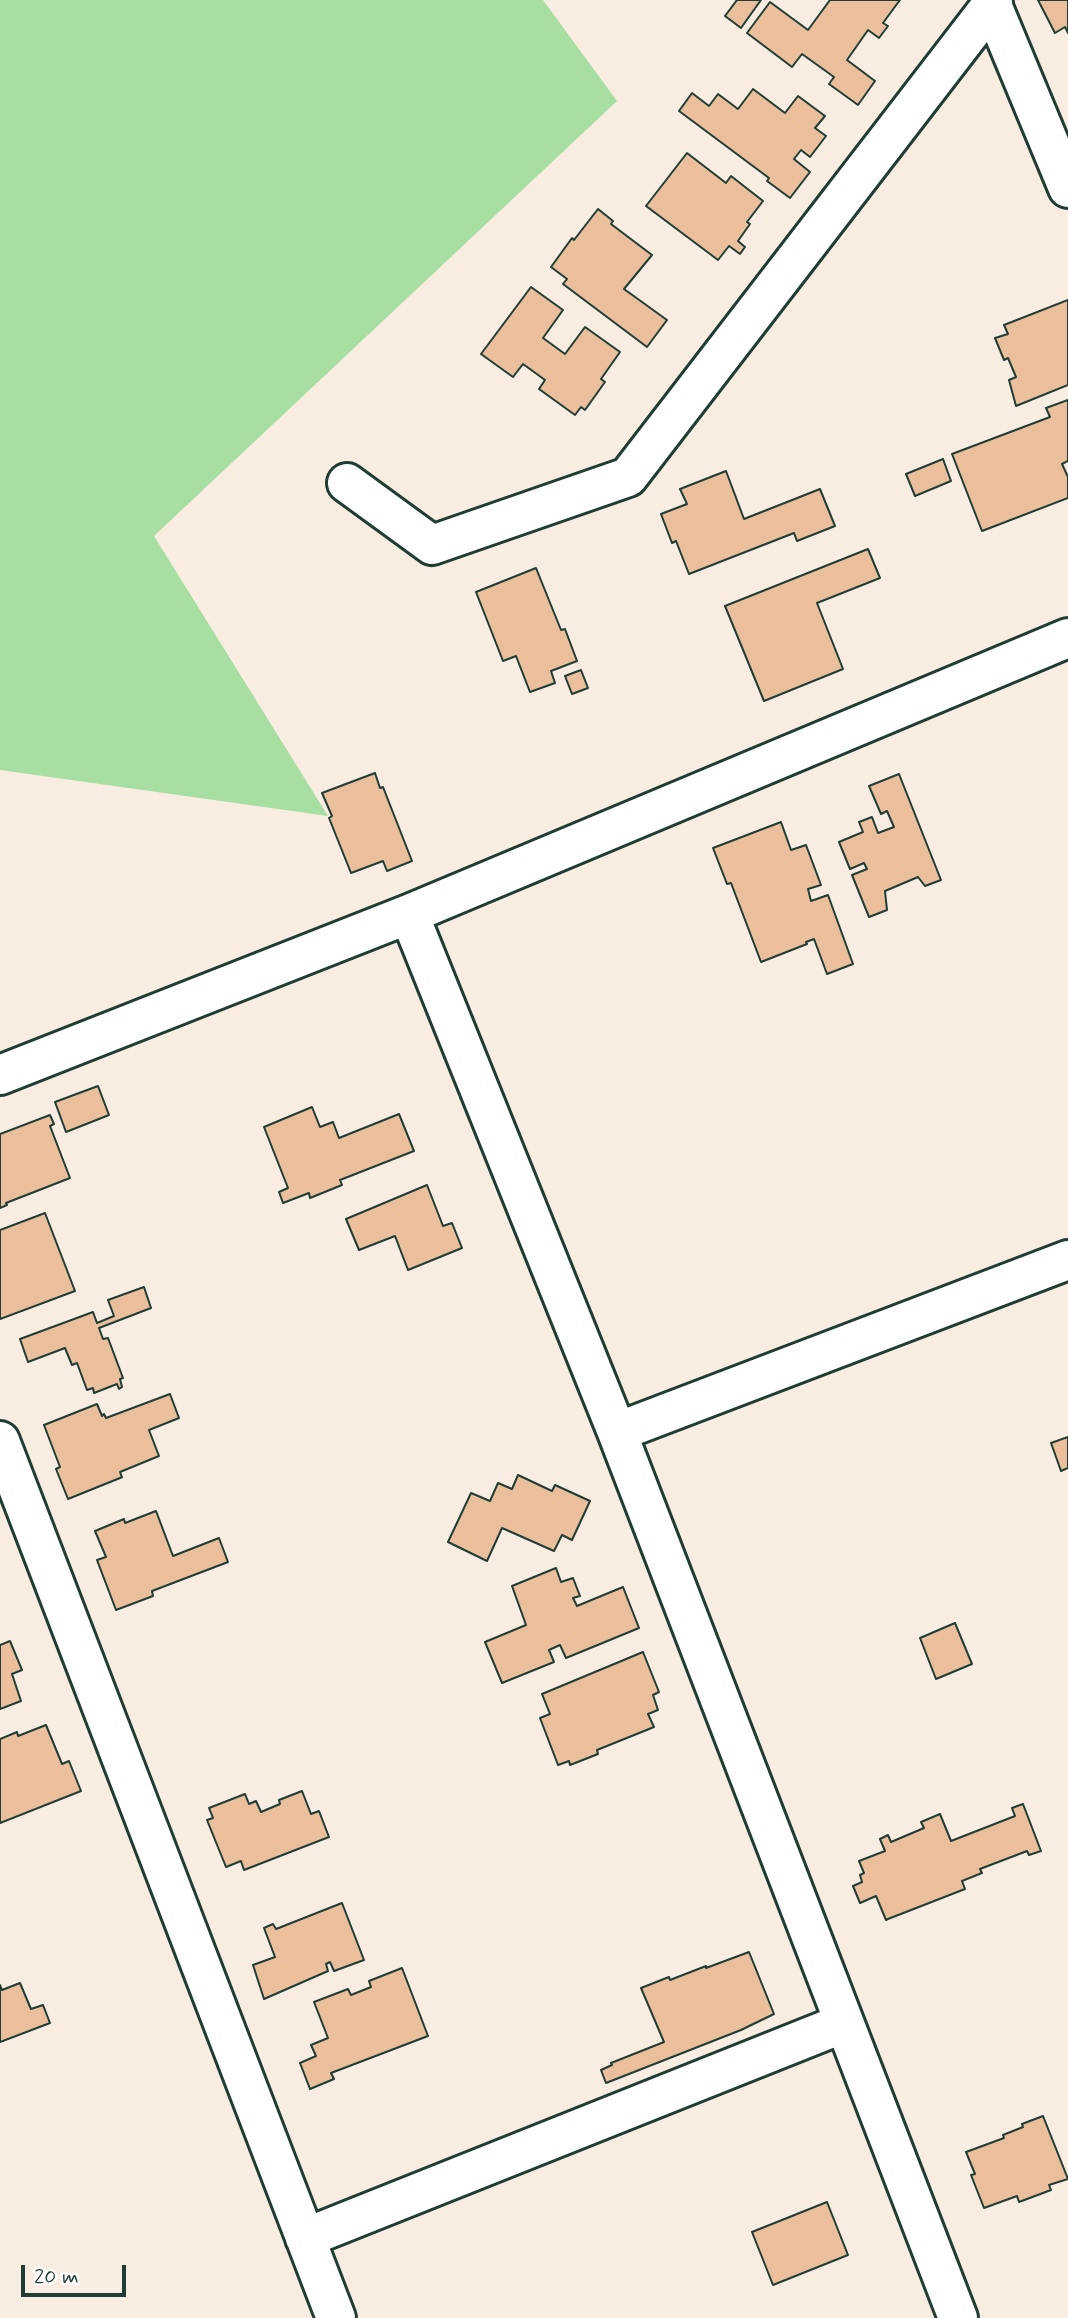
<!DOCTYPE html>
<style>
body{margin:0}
#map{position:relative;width:1068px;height:2318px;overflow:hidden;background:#f9ece1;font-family:Mynerve,sans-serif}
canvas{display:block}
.scale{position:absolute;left:21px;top:2265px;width:105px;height:32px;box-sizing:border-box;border:4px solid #1f3d34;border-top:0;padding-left:9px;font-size:21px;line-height:24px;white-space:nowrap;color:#1f3d34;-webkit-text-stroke:5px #fff;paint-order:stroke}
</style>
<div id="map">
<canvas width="1068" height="2318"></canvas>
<div class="scale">20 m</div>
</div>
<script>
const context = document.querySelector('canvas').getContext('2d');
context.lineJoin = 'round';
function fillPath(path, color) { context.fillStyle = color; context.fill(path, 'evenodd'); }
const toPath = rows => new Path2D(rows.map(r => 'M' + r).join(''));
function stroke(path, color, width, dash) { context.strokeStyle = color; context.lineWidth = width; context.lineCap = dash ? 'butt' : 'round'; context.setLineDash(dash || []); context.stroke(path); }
fillPath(toPath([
 [0,0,543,0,617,101,154,536,328,816,0,770]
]), '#a7dfa3');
const building = toPath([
 [737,0,761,0,741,28,725,16,737,0],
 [830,0,900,0,883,23,888,26,879,38,868,30,847,60,875,81,858,105,829,84,834,77,802,54,792,67,747,33,770,2,808,30,830,0],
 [1038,0,1068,0,1068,33,1065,27,1055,33,1038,0],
 [753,89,785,113,798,96,825,116,815,128,826,136,810,157,801,150,794,159,810,172,790,198,767,181,769,178,679,111,692,93,709,106,718,94,738,109,753,89],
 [687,153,726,183,731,176,763,201,747,222,750,224,738,241,745,247,740,254,729,246,718,260,646,206,687,153],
 [598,209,613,221,611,224,652,255,624,289,667,320,647,347,563,284,567,279,551,267,572,238,574,240,598,209],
 [531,287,563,310,543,338,565,354,585,327,620,352,601,379,605,382,585,410,581,407,575,415,539,389,545,380,523,364,513,377,481,354,531,287],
 [1068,300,1068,385,1016,406,1009,380,1016,377,1008,358,1004,360,995,338,1008,334,1004,325,1068,300],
 [1068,400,1068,461,1062,464,1068,477,1068,498,982,531,952,454,1050,417,1046,408,1068,400],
 [943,459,951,481,915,496,906,474,943,459],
 [726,471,744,519,820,489,835,526,797,541,794,533,689,574,676,541,672,543,661,514,687,504,680,489,726,471],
 [868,549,880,578,817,603,843,669,764,701,725,606,868,549],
 [536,568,561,630,565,629,577,661,551,671,555,683,530,692,516,656,503,661,476,592,536,568],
 [581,670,588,688,572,694,565,676,581,670],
 [375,773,380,788,383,787,412,861,387,871,383,861,351,873,329,818,332,816,322,793,375,773],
 [899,774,941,880,925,886,918,877,885,891,887,910,869,917,852,875,867,869,864,863,850,869,839,842,863,832,859,822,872,817,878,833,894,827,887,811,881,814,869,786,899,774],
 [781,822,791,850,806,845,821,885,808,889,811,901,828,895,853,964,827,974,814,939,806,942,807,944,761,962,731,883,727,884,713,848,781,822],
 [98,1086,109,1115,66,1132,55,1102,98,1086],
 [312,1107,320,1127,333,1122,339,1138,399,1114,414,1151,340,1180,342,1185,310,1198,309,1193,283,1203,279,1192,288,1188,264,1127,312,1107],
 [50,1115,54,1124,50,1126,70,1178,6,1203,7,1205,0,1208,0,1134,50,1115],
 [427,1185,443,1226,452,1223,462,1248,408,1270,395,1236,359,1250,346,1219,427,1185],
 [45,1213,75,1291,0,1319,0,1230,45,1213],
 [144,1287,151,1308,99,1328,103,1339,108,1338,123,1378,120,1379,122,1387,119,1389,117,1384,94,1393,93,1388,87,1390,77,1363,72,1365,65,1348,28,1362,20,1339,93,1312,97,1323,114,1316,108,1300,144,1287],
 [170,1394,179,1418,149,1430,159,1456,120,1472,122,1477,120,1478,68,1499,56,1469,60,1467,44,1425,97,1404,102,1416,104,1414,106,1418,170,1394],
 [1068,1437,1068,1468,1061,1471,1051,1443,1068,1437],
 [518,1475,552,1491,555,1485,590,1501,572,1540,562,1535,554,1551,502,1528,487,1561,448,1542,471,1493,490,1501,498,1483,512,1489,518,1475],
 [156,1511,173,1556,219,1538,228,1562,152,1591,153,1596,116,1610,97,1560,106,1557,95,1531,124,1519,125,1523,156,1511],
 [556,1568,561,1582,573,1578,580,1596,573,1598,577,1606,623,1587,639,1628,566,1658,560,1645,549,1650,554,1662,502,1683,485,1642,526,1625,512,1586,556,1568],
 [955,1623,972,1664,936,1679,920,1638,955,1623],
 [10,1641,22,1670,12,1674,21,1701,0,1709,0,1645,10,1641],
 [643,1652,659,1692,653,1695,658,1710,648,1714,654,1727,597,1750,598,1754,570,1765,569,1761,558,1765,540,1718,550,1714,542,1694,643,1652],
 [46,1725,62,1764,69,1761,81,1791,0,1823,0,1739,17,1732,18,1736,46,1725],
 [302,1791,311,1814,319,1811,329,1837,244,1870,241,1861,226,1867,207,1820,213,1818,209,1808,245,1794,249,1804,256,1801,261,1812,280,1804,279,1800,302,1791],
 [1023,1804,1041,1851,1029,1855,1027,1851,980,1869,982,1873,962,1881,965,1889,888,1919,886,1920,876,1896,860,1903,853,1886,862,1882,860,1875,864,1873,859,1861,885,1851,880,1839,888,1835,891,1842,924,1828,921,1822,940,1814,951,1841,1015,1816,1012,1808,1023,1804],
 [342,1903,364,1960,334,1971,330,1962,326,1964,328,1971,264,1999,253,1965,275,1957,264,1928,273,1924,276,1929,342,1903],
 [749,1952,774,2014,741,2030,606,2083,601,2070,612,2065,611,2063,664,2042,641,1988,669,1977,670,1980,706,1966,706,1968,749,1952],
 [402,1968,428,2036,331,2073,334,2079,310,2089,300,2063,316,2056,311,2045,328,2038,314,2002,348,1989,351,1995,371,1987,369,1981,402,1968],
 [20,1983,31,2009,43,2005,50,2023,0,2042,0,1985,2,1990,20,1983],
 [1043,2116,1068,2179,1049,2185,1051,2190,1019,2202,1017,2196,984,2208,971,2175,975,2174,966,2152,1004,2138,1003,2135,1023,2127,1022,2124,1043,2116],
 [827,2202,848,2255,773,2285,752,2232,827,2202]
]);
fillPath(building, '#ebbf9b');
stroke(building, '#1f3d34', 2);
const street = toPath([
 [990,0,1068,188],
 [347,483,432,545,628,477,993,3],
 [409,914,617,1432,958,2318],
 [0,1075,409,914,1068,638],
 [617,1432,1068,1260],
 [0,1441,336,2318],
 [305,2238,844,2023]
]);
stroke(street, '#1f3d34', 44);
stroke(street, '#fff', 38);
</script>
